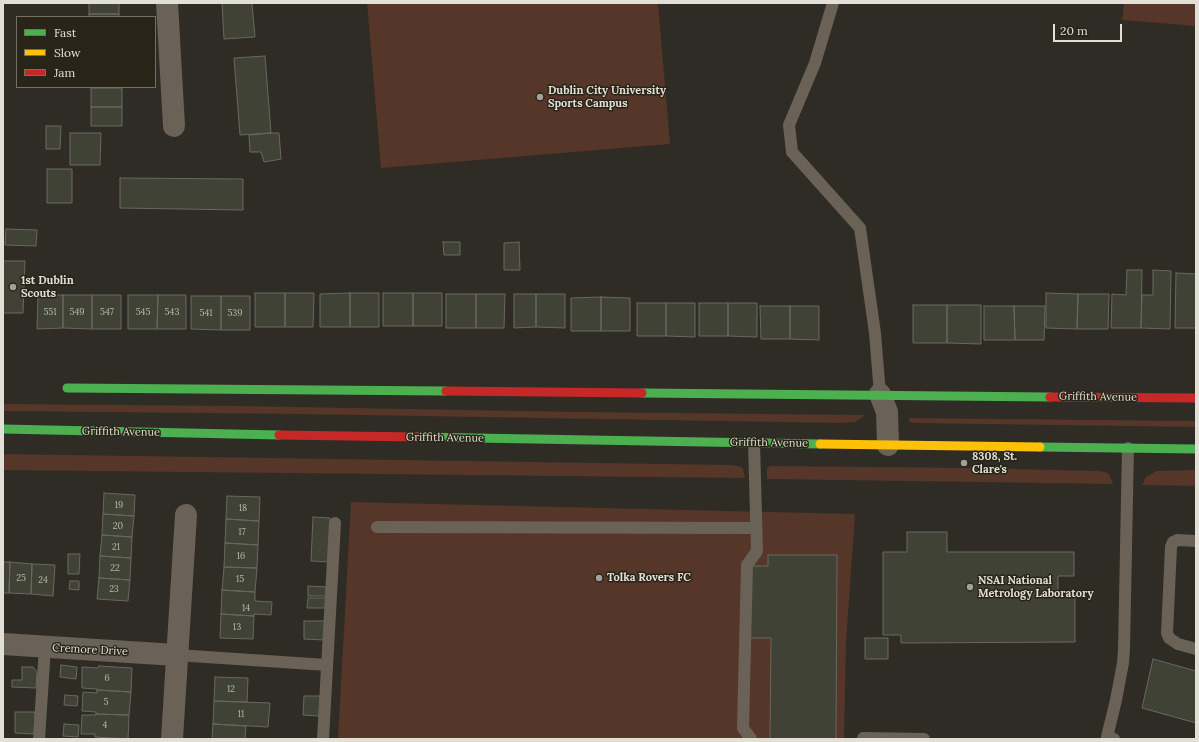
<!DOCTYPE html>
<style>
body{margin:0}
#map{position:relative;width:1199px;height:742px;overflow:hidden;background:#2e2c25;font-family:Lora,serif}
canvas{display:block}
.frame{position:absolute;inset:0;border:4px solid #e1dfd6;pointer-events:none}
.legend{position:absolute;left:16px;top:16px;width:140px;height:72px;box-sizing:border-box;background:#282518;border:1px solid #726f64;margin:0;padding:5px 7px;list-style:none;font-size:12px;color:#e1dfd6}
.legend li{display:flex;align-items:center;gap:8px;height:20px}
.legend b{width:20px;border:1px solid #726f64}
.scale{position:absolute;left:1053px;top:24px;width:69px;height:18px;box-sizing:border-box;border:2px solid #e1dfd6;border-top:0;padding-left:5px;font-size:12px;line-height:14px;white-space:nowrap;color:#e1dfd6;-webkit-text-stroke:3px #282518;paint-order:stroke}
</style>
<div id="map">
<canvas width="1199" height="742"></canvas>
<div class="frame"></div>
<ul class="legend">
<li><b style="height:5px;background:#4caf50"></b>Fast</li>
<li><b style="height:5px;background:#ffc107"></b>Slow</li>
<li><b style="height:5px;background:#c62828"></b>Jam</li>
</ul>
<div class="scale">20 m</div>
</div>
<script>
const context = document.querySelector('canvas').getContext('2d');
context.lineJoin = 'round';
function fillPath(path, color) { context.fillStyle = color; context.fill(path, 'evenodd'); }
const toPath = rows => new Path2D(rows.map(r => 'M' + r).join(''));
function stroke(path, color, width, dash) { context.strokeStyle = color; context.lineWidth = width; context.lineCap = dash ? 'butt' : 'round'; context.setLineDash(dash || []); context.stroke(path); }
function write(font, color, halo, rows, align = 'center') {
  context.font = font + ' Lora,serif'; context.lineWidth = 3; context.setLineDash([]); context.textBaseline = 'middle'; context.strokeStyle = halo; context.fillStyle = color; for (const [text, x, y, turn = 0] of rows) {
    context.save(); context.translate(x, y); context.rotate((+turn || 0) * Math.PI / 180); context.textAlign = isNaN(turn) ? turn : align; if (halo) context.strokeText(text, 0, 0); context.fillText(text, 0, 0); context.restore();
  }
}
fillPath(toPath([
 [367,3,658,3,670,144,381,168],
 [1124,3,1196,3,1196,26,1122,20],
 [3,404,241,406,580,412,866,415,855,422,842,423,297,414,3,411],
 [908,418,1196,421,1196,427,913,423,910,422],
 [3,454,732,465,741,467,743,469,745,478,3,470],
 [770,466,971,468,1099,471,1105,472,1109,474,1113,484,767,479,767,469],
 [1196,470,1196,486,1142,485,1146,477,1156,471],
 [351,502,855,514,846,642,844,739,338,739]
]), '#553628');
const building = toPath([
 [89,3,119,3,119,14,89,14,89,3],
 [222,3,252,3,255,37,224,39,222,3],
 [89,14,119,14,119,17,89,17,89,14],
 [265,56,271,133,240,135,234,58,265,56],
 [91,88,122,88,122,107,91,107,91,88],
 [91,107,122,107,122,126,91,126,91,107],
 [46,126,61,126,60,149,46,149,46,126],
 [70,133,101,133,100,165,70,165,70,133],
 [271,133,279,133,281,159,264,162,261,152,250,152,249,135,271,133],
 [47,169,72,169,72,203,47,203,47,169],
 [120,178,243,179,243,210,120,208,120,178],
 [6,229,37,230,36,246,5,245,6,229],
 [443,242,460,242,460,255,444,255,443,242],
 [519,242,520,270,504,270,504,243,519,242],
 [3,261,25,261,23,313,3,313,3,261],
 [1127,270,1142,270,1141,328,1111,328,1112,294,1126,295,1127,270],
 [1153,270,1171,271,1170,329,1141,328,1142,295,1153,295,1153,270],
 [1176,273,1196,274,1196,328,1175,328,1176,273],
 [255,293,285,293,285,327,255,327,255,293],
 [285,293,314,293,313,327,285,327,285,293],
 [350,293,379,293,379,327,350,327,350,293],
 [350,293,350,327,320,327,320,294,350,293],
 [383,293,413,293,413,326,383,326,383,293],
 [413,293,442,293,442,326,413,326,413,293],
 [1046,293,1078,294,1077,329,1046,328,1046,293],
 [446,294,476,294,476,328,446,328,446,294],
 [476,294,505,294,504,328,476,328,476,294],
 [514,294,536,294,536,327,514,328,514,294],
 [536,294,565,294,565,328,536,327,536,294],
 [1078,294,1109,294,1108,329,1077,329,1078,294],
 [63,295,92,295,92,329,63,328,63,295],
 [63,295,63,328,37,329,38,296,63,295],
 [92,295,121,295,121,329,92,329,92,295],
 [128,295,158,295,157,329,128,329,128,295],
 [158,295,186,295,186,329,157,329,158,295],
 [191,296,221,296,221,330,191,329,191,296],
 [221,296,250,296,250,330,221,330,221,296],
 [601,297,630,298,630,331,601,331,601,297],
 [601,297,601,331,571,331,571,298,601,297],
 [637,303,666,303,666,336,637,336,637,303],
 [666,303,695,303,695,337,666,336,666,303],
 [699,303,728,303,728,336,699,336,699,303],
 [728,303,757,303,757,337,728,336,728,303],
 [913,305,947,305,947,343,913,343,913,305],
 [947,305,981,305,981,344,947,343,947,305],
 [760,306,790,306,790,339,761,339,760,306],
 [790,306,819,306,819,340,790,339,790,306],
 [984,306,1014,306,1015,340,984,340,984,306],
 [1014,306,1045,306,1044,340,1015,340,1014,306],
 [104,493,135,495,134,516,103,514,104,493],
 [227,496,260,497,259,521,226,519,227,496],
 [103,514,134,516,132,537,102,535,103,514],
 [313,517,330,518,329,562,311,561,313,517],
 [226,519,259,521,258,545,225,543,226,519],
 [907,532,947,532,947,552,1074,552,1074,576,1058,576,1058,597,1075,597,1075,642,901,643,901,635,883,635,883,552,907,552,907,532],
 [102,535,132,537,131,558,100,556,102,535],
 [225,543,258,545,257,568,224,567,225,543],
 [68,554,80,554,79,574,68,574,68,554],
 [768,555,837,555,836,739,770,739,771,638,747,638,748,566,768,566,768,555],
 [100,556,131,558,130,580,99,578,100,556],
 [3,562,10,562,9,593,3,593,3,562],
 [10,562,32,564,31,594,9,593,10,562],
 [32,564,55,565,53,596,31,594,32,564],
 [224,567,257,568,255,592,222,590,224,567],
 [99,578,130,580,128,601,97,599,99,578],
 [70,581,79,581,79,590,69,589,70,581],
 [308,586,326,587,326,596,308,596,308,586],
 [222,590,255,592,255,601,272,602,271,615,254,614,254,616,221,614,222,590],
 [308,598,327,598,326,608,307,608,308,598],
 [221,614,254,616,253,639,220,638,221,614],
 [304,621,325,621,324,640,304,639,304,621],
 [865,638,888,638,888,659,865,659,865,638],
 [1153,659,1196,671,1196,723,1142,708,1153,659],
 [61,665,77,667,76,679,60,677,61,665],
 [99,666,132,668,131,692,97,690,97,689,82,688,82,667,98,668,99,666],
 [22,667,33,667,37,672,36,688,12,687,12,680,22,680,22,667],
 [215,677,248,678,247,702,214,701,215,677],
 [97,690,131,692,129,715,96,714,96,712,82,711,83,692,97,693,97,690],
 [65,695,78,696,77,706,64,705,65,695],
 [304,696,320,696,319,716,303,715,304,696],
 [214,701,270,703,268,727,213,724,214,701],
 [15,712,35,712,34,734,15,733,15,712],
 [96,714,129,715,128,739,95,737,95,734,81,734,82,715,96,715,96,714],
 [64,724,79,725,78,737,63,736,64,724],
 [213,724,246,726,245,739,212,739,213,724]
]);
fillPath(building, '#414236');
stroke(building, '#686862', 1);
stroke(toPath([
 [833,3,815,63,789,125,792,152,860,228,875,333,880,394],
 [377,527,756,528],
 [1196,541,1177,540,1173,542,1171,547,1167,633,1169,638,1178,644,1196,649],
 [176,655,327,665],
 [863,738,924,739],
 [39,739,45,647],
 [323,739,335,523],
 [751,739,743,728,747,565,757,551,754,443],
 [1114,739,1107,737,1116,700,1123,663,1124,649,1128,448]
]), '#6a6257', 12);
stroke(toPath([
 [167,3,174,126],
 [880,394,887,412,888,445],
 [3,644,176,655],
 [172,739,186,515]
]), '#6a6257', 22);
stroke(toPath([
 [67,388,446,391],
 [642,393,1050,397],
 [3,429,279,435],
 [418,437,820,444],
 [1040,447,1196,449]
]), '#4caf50', 9);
stroke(toPath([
 [820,444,1040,447]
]), '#ffc107', 9);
stroke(toPath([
 [446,391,642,393],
 [1050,397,1196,398],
 [279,435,418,437]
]), '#c62828', 9);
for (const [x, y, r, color] of [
 [540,97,4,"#a2a098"],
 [13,287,4,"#a2a098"],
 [964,463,4,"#a2a098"],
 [599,578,4,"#a2a098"],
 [970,587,4,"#a2a098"]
]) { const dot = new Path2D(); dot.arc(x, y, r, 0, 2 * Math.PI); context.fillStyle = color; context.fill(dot); stroke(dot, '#282518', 1.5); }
write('9px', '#b9b8ae', null, [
 ["551",50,312],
 ["549",77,312],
 ["547",107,312],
 ["545",143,312],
 ["543",172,312],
 ["541",206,313],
 ["539",235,313],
 ["19",119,505],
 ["18",243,508],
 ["20",118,526],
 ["17",242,532],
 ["21",116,547],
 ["16",241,556],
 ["22",115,568],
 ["25",21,578],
 ["15",240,579],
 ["24",43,580],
 ["23",114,589],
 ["14",246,608],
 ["13",237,627],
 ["6",107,678],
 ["12",231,689],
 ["5",106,702],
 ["11",241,714],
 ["4",105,725]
]);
write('bold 11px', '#e1dfd6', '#282518', [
 ["Dublin City University",548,91],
 ["Sports Campus",548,104],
 ["1st Dublin",21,281],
 ["Scouts",21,294],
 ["8308, St.",972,457],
 ["Clare's",972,470],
 ["Tolka Rovers FC",607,578],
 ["NSAI National",978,581],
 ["Metrology Laboratory",978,594]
], 'left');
write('11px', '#e1dfd6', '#282518', [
 ["Griffith Avenue",1098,397,1],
 ["Griffith Avenue",121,432,1],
 ["Griffith Avenue",445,438,1],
 ["Griffith Avenue",769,443,1],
 ["Cremore Drive",90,650,3]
]);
</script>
